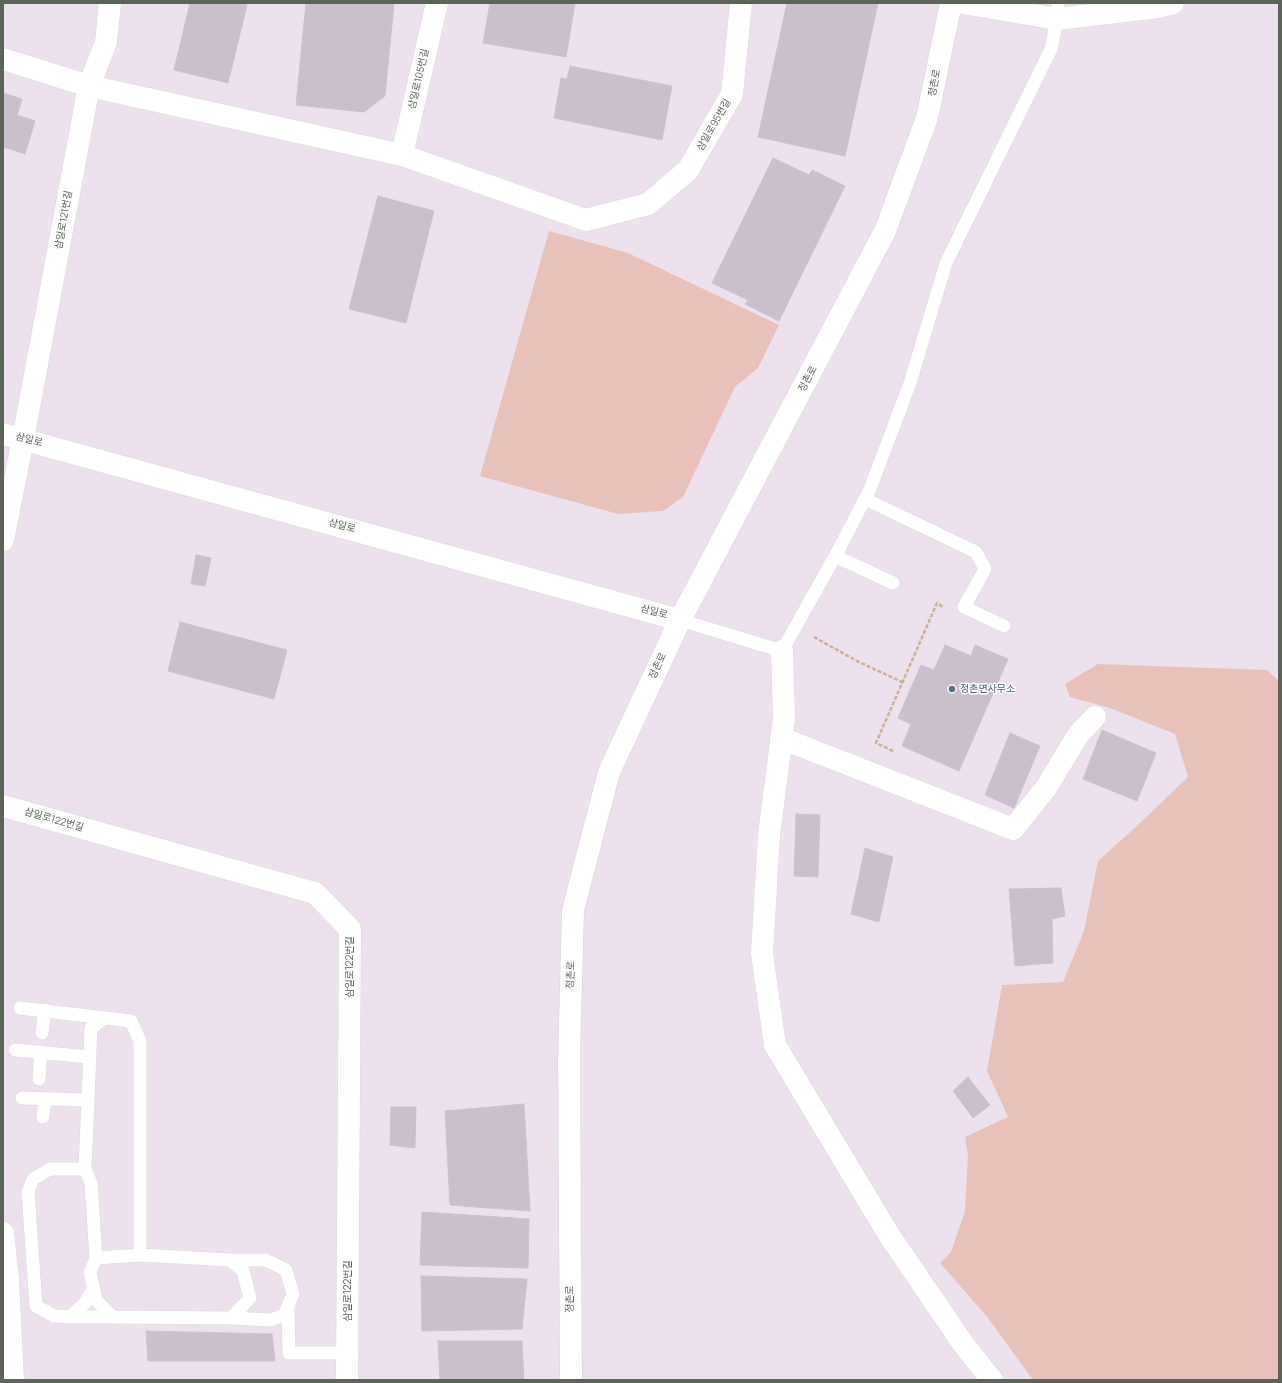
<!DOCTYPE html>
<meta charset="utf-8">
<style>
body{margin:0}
#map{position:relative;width:1282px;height:1383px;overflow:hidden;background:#ede1ee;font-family:Manrope,sans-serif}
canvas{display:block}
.frame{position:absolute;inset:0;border:4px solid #5c6359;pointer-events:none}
</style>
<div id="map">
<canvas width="1282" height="1383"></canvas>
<div class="frame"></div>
</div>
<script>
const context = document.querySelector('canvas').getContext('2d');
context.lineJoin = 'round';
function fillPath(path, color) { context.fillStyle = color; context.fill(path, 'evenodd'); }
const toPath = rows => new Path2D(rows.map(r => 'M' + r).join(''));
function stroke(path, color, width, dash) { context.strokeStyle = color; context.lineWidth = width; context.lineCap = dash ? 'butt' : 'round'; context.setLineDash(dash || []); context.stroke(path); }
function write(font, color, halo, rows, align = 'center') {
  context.font = font + ' Manrope,"Noto Sans KR",sans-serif'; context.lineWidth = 3; context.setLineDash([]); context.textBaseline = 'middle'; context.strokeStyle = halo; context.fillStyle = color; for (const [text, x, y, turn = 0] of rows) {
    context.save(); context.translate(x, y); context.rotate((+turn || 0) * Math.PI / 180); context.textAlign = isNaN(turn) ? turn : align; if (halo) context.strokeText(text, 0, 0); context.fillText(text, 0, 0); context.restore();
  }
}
fillPath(toPath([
 [549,231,628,253,779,325,758,368,735,387,683,497,663,511,618,514,480,476],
 [1098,664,1267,670,1279,681,1279,1380,1033,1380,988,1318,940,1263,951,1252,965,1211,968,1155,965,1137,1008,1117,987,1071,1002,985,1063,982,1084,931,1098,861,1139,824,1188,777,1175,734,1110,708,1070,697,1065,684]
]), '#e8c2ba');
const building = toPath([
 [190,3,238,3,247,5,228,83,174,70,190,3],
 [306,3,394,3,385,96,364,112,296,105,306,3],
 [490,3,575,3,566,57,483,43,490,3],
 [787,3,878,3,845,156,758,137,787,3],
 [570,66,672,86,662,140,554,118,561,78,567,79,570,66],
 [3,93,22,99,17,115,35,121,25,154,3,147,3,93],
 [773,158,809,175,812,170,845,186,779,321,745,304,748,300,712,283,773,158],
 [378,196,434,211,406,323,349,309,378,196],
 [196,555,211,558,205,586,191,584,196,555],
 [180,622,287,650,274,699,168,671,180,622],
 [945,645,971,656,975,645,1008,659,959,771,902,746,911,724,898,718,921,665,934,670,945,645],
 [1102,730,1156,753,1137,801,1083,779,1102,730],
 [1010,733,1040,746,1014,808,985,795,1010,733],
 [796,814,820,815,818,877,794,876,796,814],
 [865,848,893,857,879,922,851,914,865,848],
 [1061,888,1065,916,1052,919,1053,963,1015,966,1009,889,1061,888],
 [968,1077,990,1105,973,1118,953,1091,968,1077],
 [524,1104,530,1211,450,1205,445,1111,524,1104],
 [391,1107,416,1107,415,1148,390,1145,391,1107],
 [422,1212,529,1219,528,1268,420,1265,422,1212],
 [421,1276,527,1279,522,1329,422,1331,421,1276],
 [146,1331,272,1334,275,1361,148,1361,146,1331],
 [438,1341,522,1341,524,1380,440,1380,438,1341]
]);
fillPath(building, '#c9c0cb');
stroke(building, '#d0bfd3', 1);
const lane = toPath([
 [865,499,976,552,985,569,964,607,1004,626],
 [835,556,893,583],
 [680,620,782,651,839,549,870,489,910,383,946,263,1051,49,1057,19,1058,3],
 [20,1008,105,1018],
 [42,1033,45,1010],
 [15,1050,89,1057],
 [39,1079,41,1052],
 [22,1098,87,1100],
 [43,1117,45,1099],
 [85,1169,91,1028,105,1018,131,1021,140,1041,140,1255],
 [96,1258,91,1183,85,1169,50,1169,33,1179,28,1192,36,1306,54,1316,70,1317,113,1317,231,1318,250,1298,243,1271,230,1260,140,1255,96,1258,90,1272,96,1300,113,1317],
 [230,1260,266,1260,286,1270,293,1294,284,1315,271,1320,231,1318],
 [288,1307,289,1353,347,1353],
 [70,1317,85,1303,93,1289]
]);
const street = toPath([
 [963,3,1057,19,1158,7,1173,3],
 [3,59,89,86,402,155,586,220,648,204,688,170,732,94,741,3],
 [402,155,437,3],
 [3,434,680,620],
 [3,540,23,439,89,86,106,42,110,3],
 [782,651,784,719,769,835,762,954,775,1045,889,1235,964,1345,992,1380],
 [781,738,1013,829,1046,788,1078,735,1095,717],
 [3,806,315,893,350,929,347,1380],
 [3,1233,8,1280,13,1380]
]);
const secondary = toPath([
 [571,1380,569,1060,573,910,609,772,680,620,885,231,927,118,951,3]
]);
stroke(lane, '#d5dcd4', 14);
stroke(street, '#d5dcd4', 23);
stroke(secondary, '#ced6cc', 23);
stroke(toPath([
 [814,637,857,661,902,682],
 [893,751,876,743,937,603,943,607]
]), '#ceb096', 2.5, [4, 2]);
stroke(lane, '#fff', 13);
stroke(street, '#fff', 22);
stroke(secondary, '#fff', 22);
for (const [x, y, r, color] of [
 [952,689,4,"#5c6f8a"]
]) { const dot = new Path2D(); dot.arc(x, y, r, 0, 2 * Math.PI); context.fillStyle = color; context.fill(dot); stroke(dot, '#fff', 1.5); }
write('10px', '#5c6359', '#fff', [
 ["삼일로105번길",419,79,-77],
 ["정촌로",935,83,-79],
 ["삼일로95번길",714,125,-60],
 ["삼일로121번길",64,220,-80],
 ["정촌로",808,379,-62],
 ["삼일로",29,440,15],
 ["삼일로",342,526,15],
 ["삼일로",654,612,15],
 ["정촌로",658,666,-65],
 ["삼일로122번길",54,820,16],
 ["삼일로122번길",350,967,-90],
 ["정촌로",571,975,-88],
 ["삼일로122번길",348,1291,-90],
 ["정촌로",570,1299,-90]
]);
write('10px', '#4e5e75', '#fff', [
 ["정촌면사무소",960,689]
], 'left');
</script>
